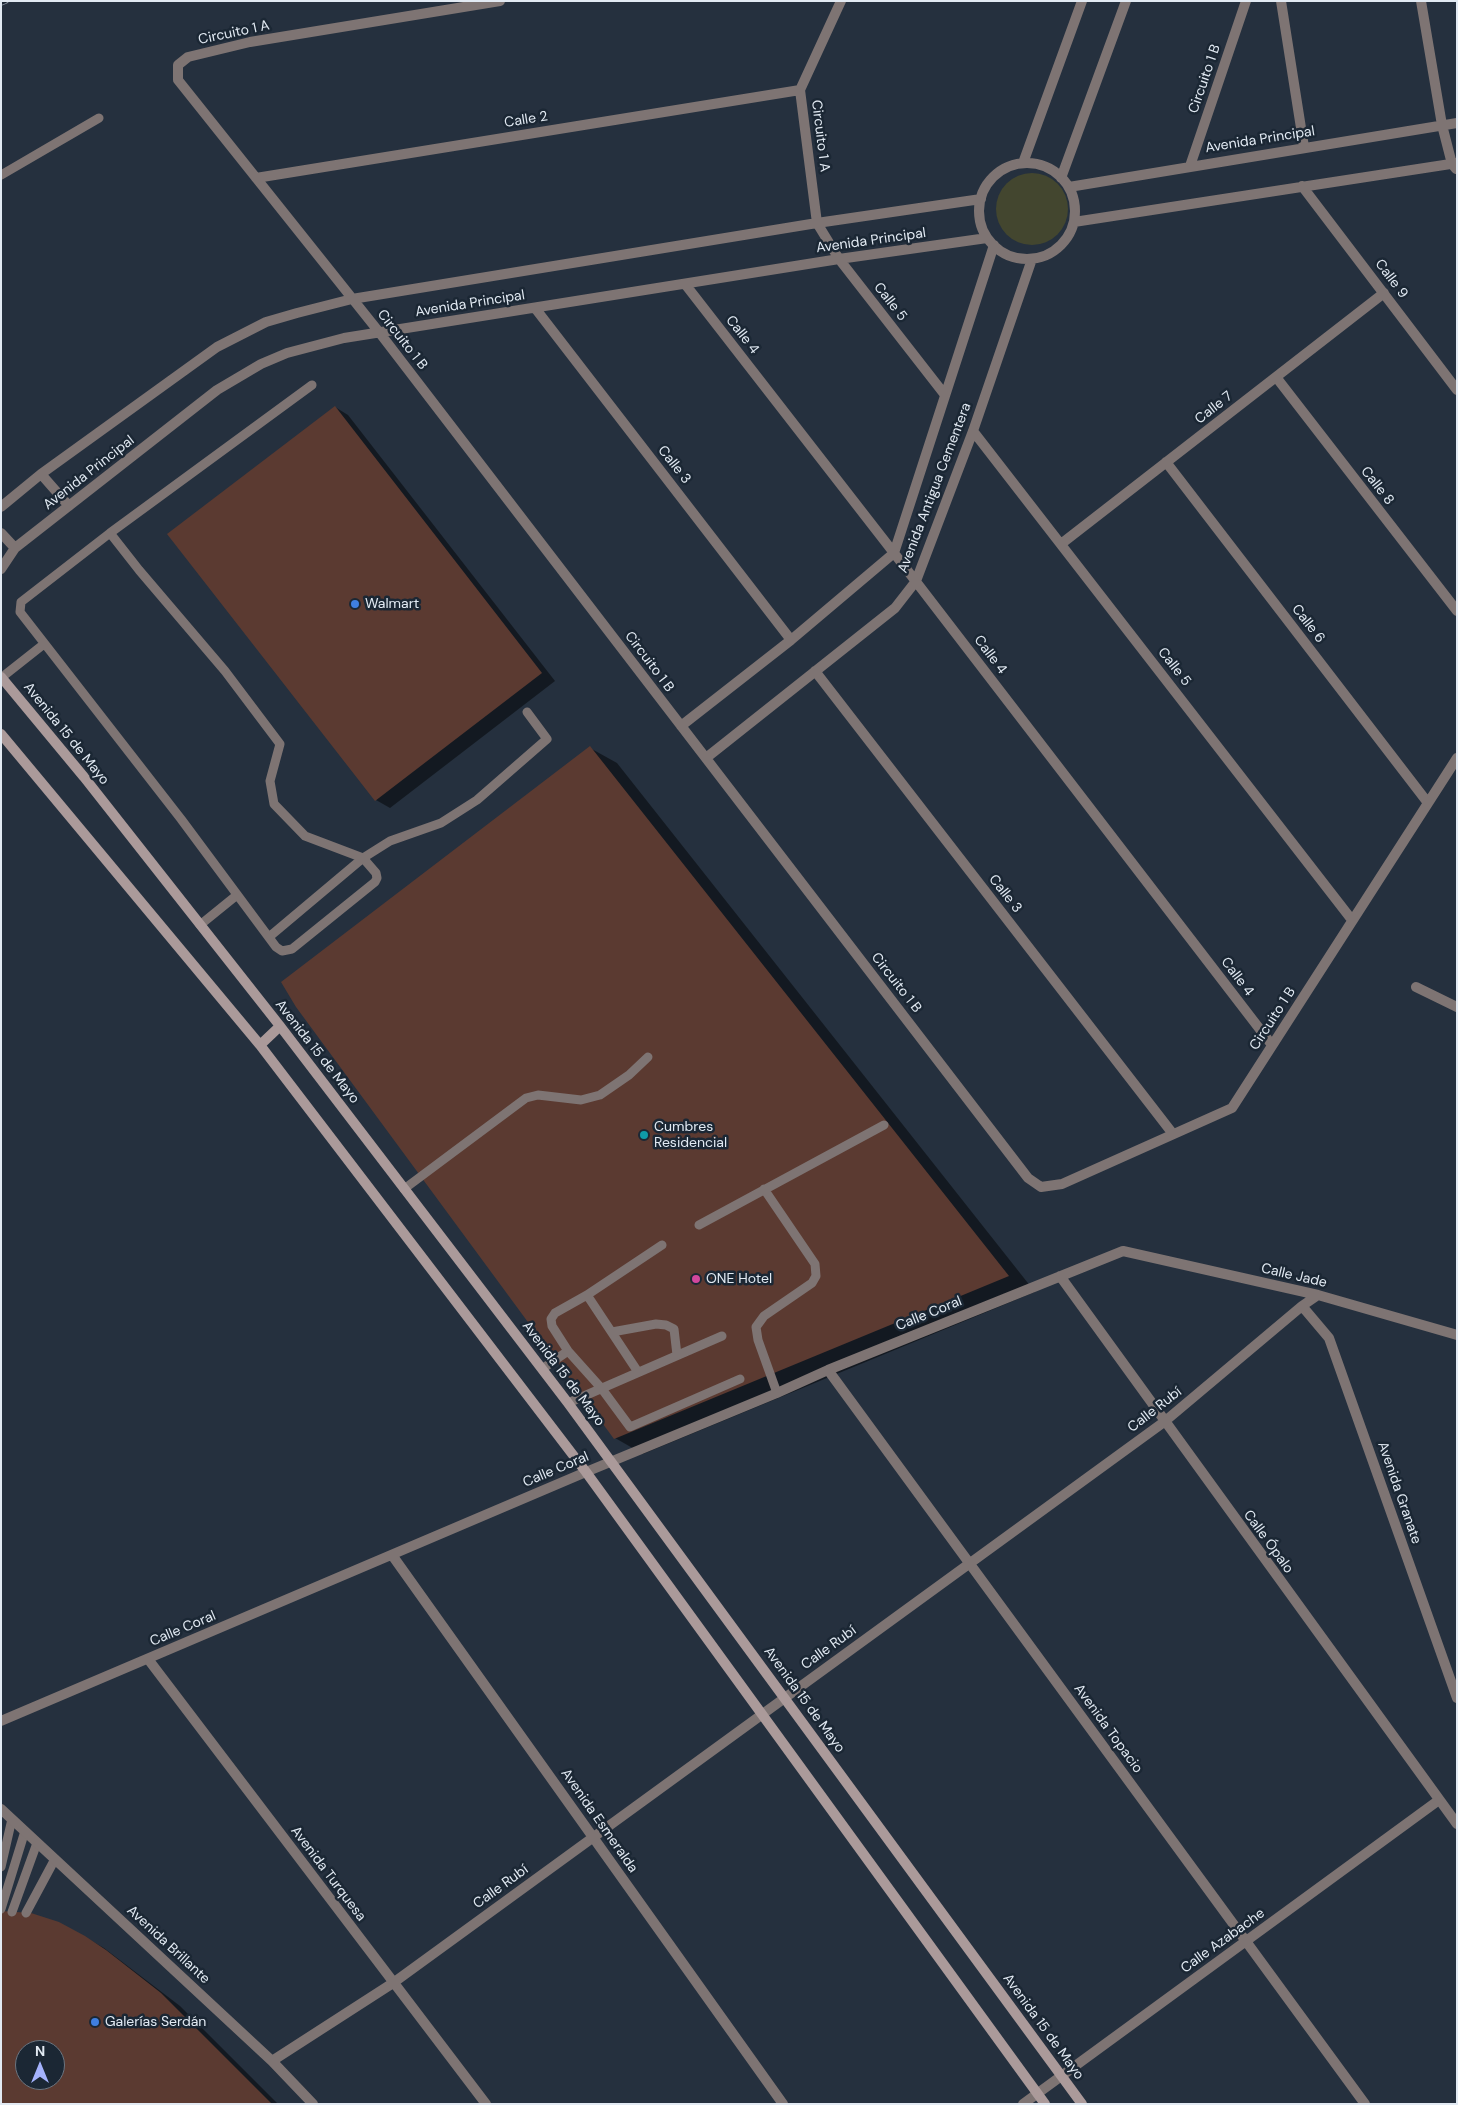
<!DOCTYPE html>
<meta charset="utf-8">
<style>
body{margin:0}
#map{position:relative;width:1458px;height:2105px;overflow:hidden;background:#25303e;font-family:"DM Sans",sans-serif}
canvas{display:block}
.frame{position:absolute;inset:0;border:2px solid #e2eaf3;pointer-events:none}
.north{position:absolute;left:15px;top:2040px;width:50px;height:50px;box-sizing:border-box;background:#1b2734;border:1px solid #6b7580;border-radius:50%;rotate:0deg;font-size:14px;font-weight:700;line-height:20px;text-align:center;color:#e2eaf3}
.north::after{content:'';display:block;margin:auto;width:18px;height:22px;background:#a4b2fc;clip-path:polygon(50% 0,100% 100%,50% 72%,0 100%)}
</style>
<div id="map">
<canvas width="1458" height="2105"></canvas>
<div class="frame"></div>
<div class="north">N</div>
</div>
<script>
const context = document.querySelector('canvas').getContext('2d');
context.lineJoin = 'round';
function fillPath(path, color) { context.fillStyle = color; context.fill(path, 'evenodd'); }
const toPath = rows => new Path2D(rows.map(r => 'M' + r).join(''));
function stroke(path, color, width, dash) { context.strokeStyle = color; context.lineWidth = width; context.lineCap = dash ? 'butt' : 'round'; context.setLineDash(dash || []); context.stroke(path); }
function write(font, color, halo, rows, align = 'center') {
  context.font = font + ' "DM Sans",sans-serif'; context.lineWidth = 5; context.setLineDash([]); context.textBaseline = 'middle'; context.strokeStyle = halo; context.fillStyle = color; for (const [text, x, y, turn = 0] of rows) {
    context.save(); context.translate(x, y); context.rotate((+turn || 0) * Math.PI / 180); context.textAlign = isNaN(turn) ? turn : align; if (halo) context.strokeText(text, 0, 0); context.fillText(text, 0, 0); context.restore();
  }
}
fillPath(toPath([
 '996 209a36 36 0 1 1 72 0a36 36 0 1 1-72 0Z'
]), '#43462f');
fillPath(toPath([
 [335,407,348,415,555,681,390,808,376,800,169,535],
 [590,748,617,763,1035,1292,643,1454,615,1438],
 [1,1912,85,1937,104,1948,180,2006,278,2104,1,2104],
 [25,2050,55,2050,55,2080,25,2080]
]), '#0007');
fillPath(toPath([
 [335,406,542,673,375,801,167,534],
 [590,746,1009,1276,614,1439,296,1007,281,982],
 [1,1911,31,1913,59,1922,85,1936,106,1950,161,1993,272,2104,1,2104],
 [25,2050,55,2050,55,2080,25,2080]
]), '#5b3a31');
stroke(toPath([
 [1,175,99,118],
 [110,533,312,385],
 [1,678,44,644],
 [200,925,237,895],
 [269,937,363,858,376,873,377,878,375,882,292,949,282,951,276,947,181,819,20,612,21,602,110,533,139,570,225,671,280,744,270,781,274,804,305,836,363,858,390,841,441,823,477,800,547,739,527,712],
 [404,1189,526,1098,538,1095,581,1100,600,1095,629,1075,648,1057],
 [764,1189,815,1264,816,1276,812,1283,764,1316,756,1327,758,1340,777,1393],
 [699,1225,884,1125],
 [587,1295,662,1245],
 [612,1332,656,1324,666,1325,674,1329,677,1355],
 [542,1369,568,1351],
 [638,1372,587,1295,555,1313,551,1319,552,1326,568,1351,602,1389,630,1427,740,1379],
 [568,1403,722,1336],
 [1,1867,12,1819],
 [1,1909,25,1831],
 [12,1912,37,1843],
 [26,1913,55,1859]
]), '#7e7473', 9);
stroke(toPath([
 [500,1,250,42,188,57,178,65,178,80,379,332,1028,1178,1041,1187,1062,1184,1232,1108,1457,758],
 [841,1,800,90,817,223,839,259,945,395],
 [1281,1,1304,147],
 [1421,1,1442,125,1452,164,1456,169],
 [1023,163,1082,1],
 '979 211a48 48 0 1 1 96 0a48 48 0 1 1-96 0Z',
 [1190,166,1246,1],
 [256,178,800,90],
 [1061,178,1126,1],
 [1302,186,1457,390],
 [1069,187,1457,123],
 [1074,222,1457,163],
 [685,284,894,553,1272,1045],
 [535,308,791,640],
 [1276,377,1457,611],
 [973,431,1352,920],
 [1166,462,1428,803],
 [41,474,69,506],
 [1,507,41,474,217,347,266,322,297,313,352,299,817,223,981,199],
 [1,533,15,548],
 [1061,544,1384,293],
 [1,569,15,548,217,390,261,364,287,353,344,338,839,259,987,238],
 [815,671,1173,1134],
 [681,726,791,640,894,553,994,245],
 [706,758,895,608,916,581,973,431,1032,259],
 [1416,987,1457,1007],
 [1060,1276,1457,1824],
 [1302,1306,1329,1338,1457,1698],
 [828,1370,1365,2104],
 [392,1555,783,2104],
 [148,1659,486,2104],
 [1,1721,586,1472,777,1393,828,1370,1123,1251,1318,1295,1457,1335],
 [1,1809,272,2061,313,2104],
 [272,2061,393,1983,1164,1422,1302,1306,1318,1295],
 [1023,2104,1439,1800]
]), '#7e7473', 10);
stroke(toPath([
 [1,677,84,777,280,1026,568,1403,1082,2104],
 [1,734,260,1045,586,1472,1045,2104],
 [260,1045,280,1026]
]), '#ab9a9a', 10);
const rail = toPath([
 [1,3,6,1]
]);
stroke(rail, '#88919d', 5.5);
stroke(rail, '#1b2734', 4, [11]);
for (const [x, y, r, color] of [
 [355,604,5,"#3f7fe0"],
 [644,1135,5,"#0f9aa8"],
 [696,1279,5,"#d1479c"],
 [95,2022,5,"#3f7fe0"]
]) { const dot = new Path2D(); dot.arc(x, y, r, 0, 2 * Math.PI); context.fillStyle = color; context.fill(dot); stroke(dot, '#1b2734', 2); }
write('14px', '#e2eaf3', '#1b2734', [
 ["Circuito 1 A",234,33,-12],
 ["Circuito 1 B",1205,79,-71],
 ["Calle 2",526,120,-9],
 ["Circuito 1 A",820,136,83],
 ["Avenida Principal",1260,140,-9],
 ["Avenida Principal",871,241,-8],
 ["Calle 9",1391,279,53],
 ["Calle 5",890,302,52],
 ["Avenida Principal",470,304,-9],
 ["Calle 4",742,335,52],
 ["Circuito 1 B",402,340,52],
 ["Calle 7",1214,408,-38],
 ["Calle 3",674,465,52],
 ["Avenida Principal",89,473,-38],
 ["Calle 8",1377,486,52],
 ["Avenida Antigua Cementera",935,488,-69],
 ["Calle 6",1308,624,52],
 ["Calle 4",990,655,53],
 ["Circuito 1 B",649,662,53],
 ["Calle 5",1174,667,52],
 ["Avenida 15 de Mayo",66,734,51],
 ["Calle 3",1005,894,52],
 ["Calle 4",1237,977,53],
 ["Circuito 1 B",896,983,52],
 ["Circuito 1 B",1273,1019,-57],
 ["Avenida 15 de Mayo",317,1052,52],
 ["Calle Jade",1294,1276,13],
 ["Calle Coral",929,1314,-22],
 ["Avenida 15 de Mayo",563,1374,53],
 ["Calle Rubí",1155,1410,-38],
 ["Calle Coral",556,1470,-23],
 ["Avenida Granate",1399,1493,71],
 ["Calle Ópalo",1268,1542,54],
 ["Calle Coral",183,1629,-23],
 ["Calle Rubí",829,1648,-36],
 ["Avenida 15 de Mayo",804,1700,54],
 ["Avenida Topacio",1108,1729,54],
 ["Avenida Esmeralda",599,1821,55],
 ["Avenida Turquesa",328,1874,53],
 ["Calle Rubí",501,1887,-36],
 ["Calle Azabache",1223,1941,-36],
 ["Avenida Brillante",168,1945,43],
 ["Avenida 15 de Mayo",1043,2027,54]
]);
write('14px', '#e2eaf3', '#1b2734', [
 ["Walmart",365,604],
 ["Cumbres",654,1127],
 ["Residencial",654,1143],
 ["ONE Hotel",706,1279],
 ["Galerías Serdán",105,2022]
], 'left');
</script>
